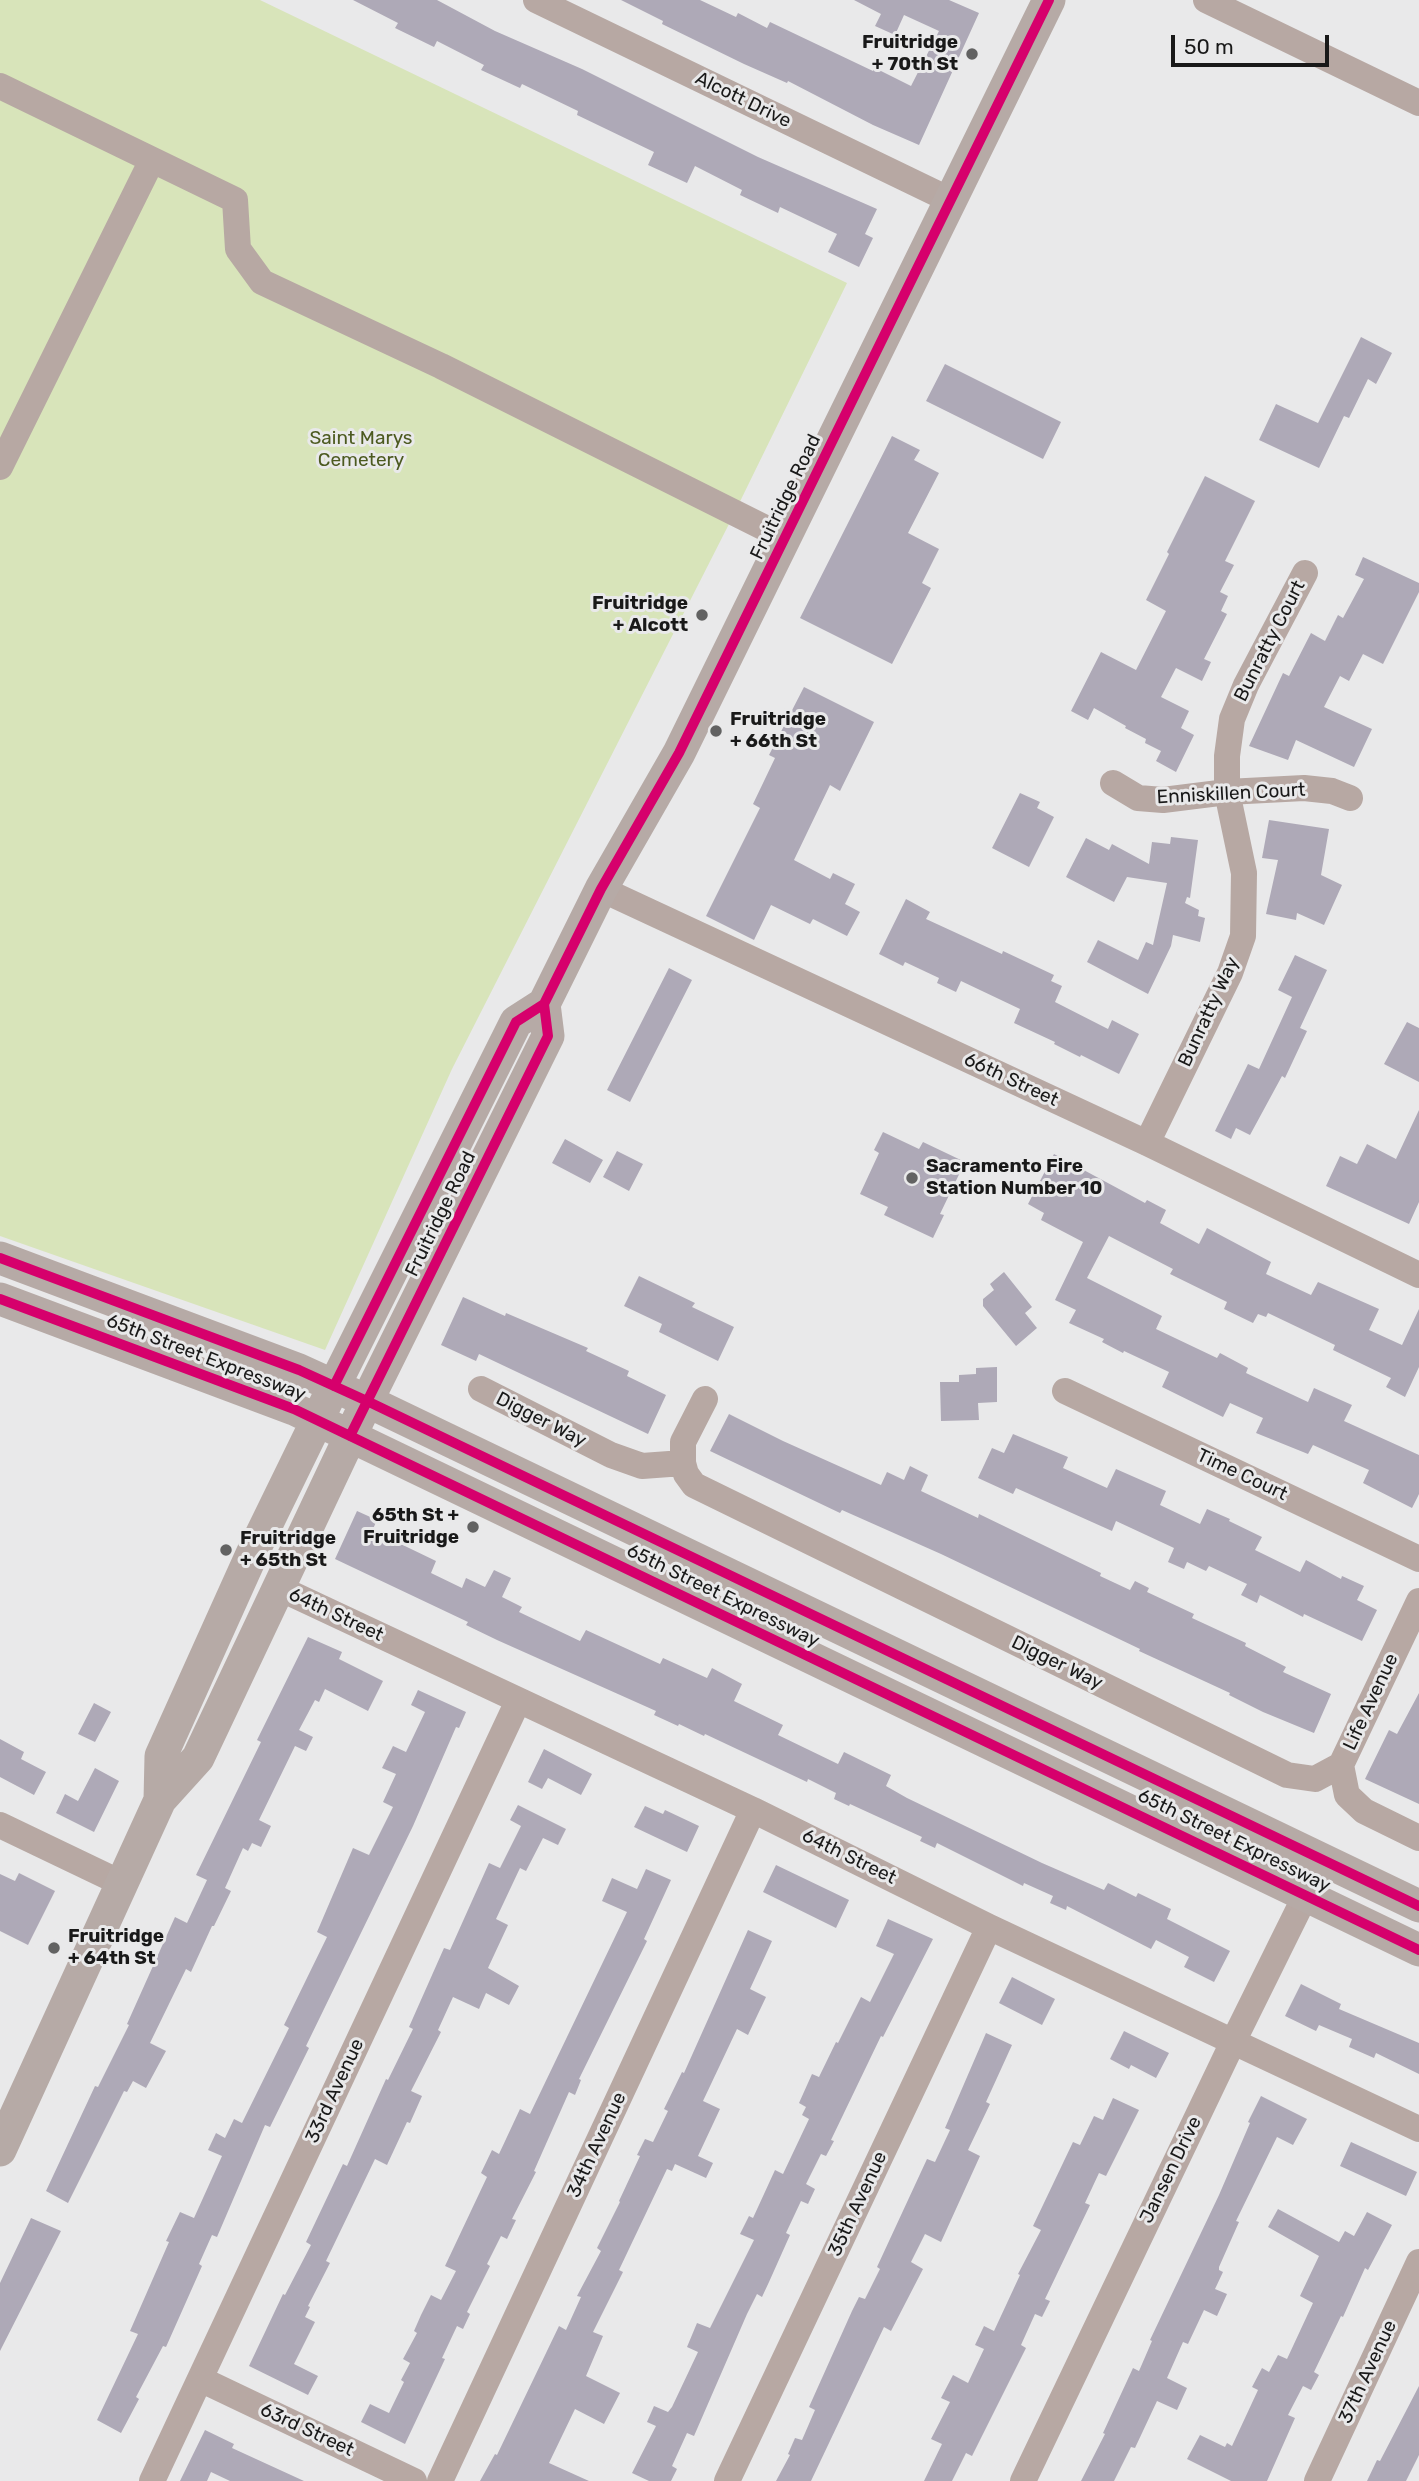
<!DOCTYPE html>
<style>
body{margin:0}
#map{position:relative;width:1419px;height:2481px;overflow:hidden;background:#e9e9ea;font-family:Rubik,sans-serif}
canvas{display:block}
.scale{position:absolute;left:1171px;top:35px;width:158px;height:32px;box-sizing:border-box;border:4px solid #191919;border-top:0;padding-left:9px;font-size:21px;line-height:24px;white-space:nowrap;color:#191919;-webkit-text-stroke:5px #e9e9ea;paint-order:stroke}
</style>
<div id="map">
<canvas width="1419" height="2481"></canvas>
<div class="scale">50 m</div>
</div>
<script>
const context = document.querySelector('canvas').getContext('2d');
context.lineJoin = 'round';
function fillPath(path, color) { context.fillStyle = color; context.fill(path, 'evenodd'); }
const toPath = rows => new Path2D(rows.map(r => 'M' + r).join(''));
function stroke(path, color, width, dash) { context.strokeStyle = color; context.lineWidth = width; context.lineCap = dash ? 'butt' : 'round'; context.setLineDash(dash || []); context.stroke(path); }
function write(font, color, halo, rows, align = 'center') {
  context.font = font + ' Rubik,sans-serif'; context.lineWidth = 6; context.setLineDash([]); context.textBaseline = 'middle'; context.strokeStyle = halo; context.fillStyle = color; for (const [text, x, y, turn = 0] of rows) {
    context.save(); context.translate(x, y); context.rotate((+turn || 0) * Math.PI / 180); context.textAlign = isNaN(turn) ? turn : align; if (halo) context.strokeText(text, 0, 0); context.fillText(text, 0, 0); context.restore();
  }
}
fillPath(toPath([
 [0,0,260,0,847,283,728,526,452,1069,325,1350,0,1236]
]), '#d8e4ba');
fillPath(toPath([
 [353,0,437,0,495,31,582,69,758,157,877,209,865,234,873,238,859,267,828,252,837,234,780,207,778,213,740,195,742,190,695,166,687,183,648,165,654,152,577,115,578,111,522,84,520,88,481,70,484,65,437,41,434,47,395,28,398,23],
 [621,0,700,0,736,17,738,13,767,28,770,22,873,71,875,68,911,86,939,31,904,15,895,35,875,26,881,14,854,0,949,0,979,13,919,145,873,125,788,81,787,83,744,64,662,24,663,21],
 [1361,337,1392,353,1376,384,1368,379,1349,418,1344,416,1319,468,1259,440,1276,404,1318,423],
 [945,364,1061,422,1043,459,926,401],
 [892,436,920,450,914,460,939,473,908,533,939,549,922,583,931,588,892,664,800,618],
 [1205,476,1255,501,1225,561,1234,565,1220,592,1228,596,1221,611,1227,614,1204,659,1211,662,1202,681,1176,668,1161,697,1189,711,1181,728,1194,735,1176,772,1156,761,1161,751,1145,743,1146,739,1125,728,1126,726,1094,708,1088,720,1071,711,1101,652,1136,670,1166,611,1146,600,1169,554,1167,552],
 [1363,557,1419,583,1419,592,1383,664,1363,654,1349,681,1340,676,1324,707,1372,729,1354,767,1296,740,1288,760,1249,746,1283,673,1289,676,1311,633,1325,641,1338,615,1343,618,1364,579,1355,575],
 [804,687,874,722,840,791,830,785,794,860,830,879,833,873,855,884,845,904,860,912,847,936,813,919,810,924,771,905,754,940,706,916,760,808,753,804,775,758,769,755],
 [1020,793,1040,802,1037,808,1054,817,1029,867,992,848],
 [1269,820,1329,829,1321,875,1342,885,1324,925,1297,913,1296,920,1266,914,1278,860,1262,858],
 [1171,837,1198,840,1190,898,1187,897,1185,903,1199,910,1198,916,1205,918,1200,942,1173,935,1171,946,1148,994,1087,962,1098,940,1138,960,1146,942,1153,945,1167,883,1127,877,1114,902,1066,877,1086,838,1109,850,1112,844,1149,864,1152,842,1170,844],
 [906,899,930,912,926,919,1002,954,1003,951,1054,975,1051,981,1062,986,1055,1002,1108,1029,1112,1020,1139,1034,1119,1074,1081,1055,1080,1057,1054,1044,1055,1042,1014,1023,1020,1009,961,981,956,992,937,983,939,978,905,962,903,966,879,954],
 [1295,955,1327,970,1300,1028,1307,1031,1285,1078,1282,1076,1250,1135,1236,1128,1231,1139,1215,1131,1248,1064,1259,1069,1292,997,1278,990],
 [669,968,692,980,630,1102,607,1090],
 [1407,1022,1419,1028,1419,1082,1384,1064],
 [1419,1110,1419,1202,1409,1224,1326,1186,1340,1156,1357,1164,1367,1144,1396,1159],
 [883,1132,919,1149,923,1142,965,1162,940,1214,944,1215,933,1238,884,1215,888,1207,860,1194,879,1153,874,1150],
 [565,1139,603,1160,590,1183,552,1163],
 [617,1151,643,1164,629,1191,603,1177],
 [1054,1154,1145,1203,1147,1200,1166,1210,1160,1223,1199,1244,1207,1228,1271,1262,1266,1274,1311,1295,1318,1282,1379,1309,1369,1330,1402,1345,1419,1309,1419,1367,1405,1397,1386,1387,1391,1378,1333,1350,1335,1345,1268,1313,1266,1317,1258,1314,1253,1323,1224,1309,1227,1302,1170,1274,1173,1269,1109,1236,1087,1278,1162,1316,1156,1329,1217,1358,1220,1353,1248,1368,1246,1373,1308,1402,1314,1388,1352,1405,1344,1421,1419,1455,1419,1494,1412,1508,1363,1483,1369,1470,1313,1445,1308,1454,1256,1433,1263,1418,1230,1403,1223,1417,1162,1387,1169,1372,1124,1351,1123,1353,1102,1342,1104,1339,1069,1323,1076,1310,1055,1300,1083,1242,1041,1220,1044,1213,1028,1204],
 [1004,1272,1032,1307,1025,1313,1037,1328,1016,1346,983,1306,983,1299,994,1290,990,1284],
 [639,1276,695,1303,692,1307,734,1327,718,1361,659,1332,662,1324,624,1306],
 [463,1297,505,1316,506,1313,588,1348,586,1351,629,1371,627,1376,666,1395,648,1434,479,1354,476,1361,441,1345],
 [997,1367,997,1402,978,1403,979,1420,941,1421,940,1382,959,1382,959,1375,976,1374,976,1368],
 [729,1414,783,1441,881,1485,887,1472,904,1480,910,1466,928,1475,921,1491,978,1518,979,1514,1101,1573,1100,1576,1130,1590,1135,1581,1149,1588,1147,1592,1194,1614,1192,1618,1246,1643,1245,1646,1286,1667,1283,1672,1331,1694,1314,1733,1263,1712,1229,1695,1230,1693,1139,1651,1140,1649,941,1554,842,1510,840,1513,710,1451],
 [1013,1434,1068,1457,1063,1468,1107,1488,1116,1469,1166,1491,1160,1505,1200,1524,1207,1509,1230,1519,1229,1521,1262,1537,1255,1550,1300,1572,1306,1560,1341,1579,1342,1576,1364,1586,1357,1600,1377,1610,1362,1641,1304,1614,1303,1617,1260,1595,1257,1603,1241,1595,1247,1584,1209,1566,1206,1571,1187,1562,1184,1569,1168,1562,1174,1548,1116,1521,1112,1531,1016,1488,1013,1494,978,1478,992,1448,1004,1453],
 [357,1511,377,1520,373,1529,382,1535,436,1561,431,1573,462,1588,466,1578,485,1587,494,1570,511,1578,502,1597,522,1607,519,1612,580,1641,586,1630,660,1664,663,1658,707,1678,712,1668,742,1684,734,1701,783,1725,778,1735,838,1764,844,1752,891,1775,886,1786,907,1798,1042,1863,1104,1890,1108,1883,1136,1897,1138,1893,1171,1909,1167,1919,1230,1951,1214,1982,1184,1967,1189,1957,1156,1940,1151,1949,1067,1906,1066,1910,1050,1903,1053,1896,1024,1883,1023,1886,937,1843,935,1848,920,1841,922,1837,850,1804,849,1806,834,1799,836,1793,808,1779,807,1782,705,1734,704,1736,679,1724,678,1726,654,1715,656,1711,497,1640,466,1625,468,1622,335,1559],
 [308,1637,342,1652,339,1659,383,1681,368,1711,325,1689,319,1702,315,1700,299,1730,313,1737,306,1751,295,1746,259,1820,271,1826,261,1847,252,1843,248,1851,243,1848,225,1888,231,1891,214,1926,212,1926,191,1972,186,1969,150,2043,166,2051,146,2088,133,2081,127,2092,124,2091,68,2203,46,2191,95,2086,98,2087,129,2025,127,2024,175,1917,187,1923,207,1880,196,1875,261,1742,257,1740],
 [418,1690,466,1712,459,1728,456,1727,413,1826,306,2046,309,2048,270,2127,265,2125,217,2237,212,2235,199,2264,202,2266,166,2347,163,2346,136,2397,139,2399,121,2433,97,2420,138,2334,130,2331,169,2242,166,2241,180,2212,194,2218,222,2156,208,2150,216,2133,225,2138,234,2119,242,2123,289,2028,284,2025,327,1937,317,1932,353,1848,369,1855,393,1807,383,1802,396,1774,382,1768,393,1746,406,1752,425,1712,411,1705],
 [1419,1693,1419,1804,1365,1779,1389,1730,1397,1734],
 [94,1703,111,1712,95,1742,78,1734],
 [0,1739,24,1752,21,1759,46,1772,34,1795,0,1777],
 [544,1749,592,1774,581,1795,548,1778,542,1789,528,1782],
 [95,1768,119,1781,94,1832,56,1813,65,1794,78,1801],
 [518,1805,566,1829,558,1845,543,1838,526,1871,520,1868,496,1919,508,1925,488,1968,519,1986,509,2005,486,1993,479,2009,453,1997,438,2030,441,2032,411,2091,422,2096,410,2123,407,2122,387,2165,375,2159,326,2261,330,2263,308,2306,310,2307,305,2317,315,2322,294,2364,318,2376,308,2395,249,2366,283,2294,285,2295,311,2245,306,2242,343,2164,347,2166,386,2079,388,2080,413,2029,409,2027,444,1948,450,1950,489,1863,500,1868,521,1826,510,1820],
 [645,1806,663,1814,665,1810,699,1826,687,1852,634,1827],
 [776,1865,849,1900,836,1928,763,1892],
 [646,1869,671,1880,644,1939,647,1941,579,2079,581,2080,575,2095,569,2092,534,2171,536,2172,512,2219,516,2220,507,2239,501,2236,487,2264,490,2266,467,2312,470,2314,463,2329,457,2326,442,2358,445,2359,405,2444,361,2422,370,2404,389,2413,404,2382,401,2380,410,2363,403,2359,417,2333,414,2331,421,2315,431,2295,441,2300,456,2271,445,2266,487,2177,481,2173,492,2150,499,2154,520,2109,530,2114,627,1912,602,1901,612,1878,637,1889],
 [19,1873,55,1891,28,1945,0,1931,0,1874,15,1881],
 [888,1919,933,1939,883,2037,881,2036,831,2140,834,2141,826,2156,821,2154,806,2184,815,2189,808,2204,801,2201,786,2233,790,2235,769,2282,762,2297,757,2294,747,2314,694,2436,687,2433,672,2466,677,2469,671,2481,649,2481,632,2473,656,2426,647,2422,654,2406,668,2412,672,2407,698,2352,687,2347,697,2323,710,2328,754,2240,740,2234,749,2216,753,2218,775,2170,783,2174,809,2119,802,2115,806,2107,799,2103,812,2074,819,2077,836,2042,838,2043,861,1997,870,2002,894,1954,876,1946],
 [748,1930,772,1941,750,1989,766,1997,748,2035,737,2029,703,2101,720,2109,698,2156,713,2163,706,2178,675,2164,672,2171,667,2169,619,2270,623,2272,593,2332,603,2336,586,2376,620,2393,604,2424,575,2409,549,2463,589,2481,480,2481,495,2454,497,2455,559,2326,566,2330,581,2297,577,2296,601,2251,597,2248,620,2202,619,2201,640,2156,637,2155,645,2139,653,2142,668,2111,664,2109,682,2072,684,2073],
 [1012,1977,1055,1999,1042,2025,999,2003],
 [1301,1984,1341,2004,1339,2009,1419,2043,1419,2074,1376,2053,1374,2058,1349,2047,1352,2039,1319,2025,1316,2031,1285,2016],
 [1124,2031,1169,2053,1156,2078,1131,2065,1129,2069,1110,2059],
 [986,2033,1012,2045,986,2102,990,2104,968,2150,980,2156,941,2242,925,2234,911,2262,923,2269,891,2331,884,2327,811,2481,776,2481,790,2455,788,2454,795,2438,802,2440,815,2410,809,2407,852,2311,859,2297,865,2299,880,2269,877,2267,927,2159,935,2162,950,2130,945,2128],
 [1261,2096,1307,2119,1293,2145,1277,2137,1236,2221,1239,2222,1219,2267,1219,2270,1223,2272,1215,2289,1227,2294,1217,2316,1204,2310,1188,2344,1183,2342,1167,2378,1187,2388,1177,2410,1157,2401,1135,2448,1131,2447,1114,2481,1081,2481,1105,2434,1103,2433,1133,2368,1139,2371,1152,2341,1150,2340,1219,2195,1250,2123,1248,2122],
 [1113,2098,1139,2110,1106,2176,1099,2173,1085,2203,1090,2205,1045,2299,1050,2301,1042,2317,1035,2314,1021,2345,1026,2348,972,2456,966,2453,952,2481,924,2481,942,2444,931,2439,950,2402,941,2398,953,2375,968,2383,984,2349,975,2345,984,2326,994,2331,1020,2275,1018,2274,1041,2230,1033,2226,1073,2142,1080,2145,1094,2116,1103,2120],
 [1351,2142,1417,2172,1406,2196,1340,2166],
 [1278,2209,1339,2242,1345,2231,1354,2236,1367,2212,1392,2225,1368,2270,1365,2268,1343,2317,1341,2316,1314,2372,1319,2375,1311,2390,1303,2386,1288,2415,1295,2418,1267,2481,1231,2481,1187,2459,1200,2435,1225,2447,1227,2443,1232,2446,1258,2390,1252,2387,1262,2368,1269,2372,1278,2355,1287,2359,1313,2303,1300,2296,1319,2256,1268,2227],
 [31,2218,61,2231,0,2351,0,2283],
 [1419,2386,1419,2455,1406,2481,1367,2481,1377,2460,1380,2461],
 [205,2430,234,2444,232,2448,304,2481,230,2481,211,2472,207,2481,180,2481]
]), '#aea9b7');
stroke(toPath([
 [536,0,950,200],
 [1206,0,1419,103],
 [0,86,235,200,238,249,262,282,441,366,785,538],
 [0,467,151,162],
 [1113,783,1138,798,1163,800,1227,792,1304,788,1332,791,1350,798],
 [601,889,1147,1143,1419,1275],
 [1147,1143,1230,973,1243,936,1244,873,1227,792,1227,756,1232,719,1246,685,1305,573],
 [481,1389,611,1455,642,1466,683,1463],
 [1065,1391,1419,1559],
 [705,1399,683,1442,683,1463,686,1474,694,1485,1287,1775,1315,1779,1341,1765],
 [277,1587,753,1810,989,1927,1419,2129],
 [1341,1765,1419,1601],
 [1341,1765,1347,1795,1364,1811,1419,1838],
 [0,1825,121,1883],
 [200,2379,414,2481],
 [152,2481,518,1701],
 [440,2481,753,1810],
 [727,2481,989,1927],
 [1023,2481,1233,2042,1323,1860],
 [1317,2481,1419,2262]
]), '#b7a8a3', 26);
stroke(toPath([
 [0,1258,299,1370,367,1401,1419,1906],
 [0,1299,294,1409,1419,1950],
 [160,1800,161,1756,252,1554,334,1386,516,1022,544,1004,601,889,679,753,1049,0],
 [0,2150,160,1800,198,1758,367,1401,548,1036,544,1004]
]), '#b6aaa6', 33);
stroke(toPath([
 [0,1258,299,1370,367,1401,1419,1906],
 [0,1299,294,1409,1419,1950],
 [334,1386,516,1022,544,1004,601,889,679,753,1049,0],
 [350,1436,548,1036,544,1004]
]), '#d6006c', 10);
for (const [x, y, r, color] of [
 [972,54,7,"#626262"],
 [702,615,7,"#626262"],
 [716,731,7,"#626262"],
 [912,1178,7,"#626262"],
 [473,1527,7,"#626262"],
 [226,1550,7,"#626262"],
 [54,1948,7,"#626262"]
]) { const dot = new Path2D(); dot.arc(x, y, r, 0, 2 * Math.PI); context.fillStyle = color; context.fill(dot); stroke(dot, '#e9e9ea', 2.5); }
write('bold 19px', '#191919', '#e9e9ea', [
 ["Fruitridge",958,43,"right"],
 ["+ 70th St",958,65,"right"],
 ["Fruitridge",688,604,"right"],
 ["+ Alcott",688,626,"right"],
 ["Fruitridge",730,720],
 ["+ 66th St",730,742],
 ["Sacramento Fire",926,1167],
 ["Station Number 10",926,1189],
 ["65th St +",459,1516,"right"],
 ["Fruitridge",459,1538,"right"],
 ["Fruitridge",240,1539],
 ["+ 65th St",240,1561],
 ["Fruitridge",68,1937],
 ["+ 64th St",68,1959]
], 'left');
write('19px', '#191919', '#e9e9ea', [
 ["Alcott Drive",743,100,26],
 ["Fruitridge Road",786,497,-64],
 ["Bunratty Court",1270,641,-63],
 ["Enniskillen Court",1231,794,-3],
 ["Bunratty Way",1209,1012,-65],
 ["66th Street",1011,1080,25],
 ["Fruitridge Road",441,1214,-64],
 ["65th Street Expressway",206,1358,21],
 ["Digger Way",541,1420,27],
 ["Time Court",1242,1475,25],
 ["65th Street Expressway",723,1596,26],
 ["64th Street",336,1615,25],
 ["Digger Way",1057,1663,26],
 ["Life Avenue",1371,1702,-65],
 ["65th Street Expressway",1234,1841,26],
 ["64th Street",849,1857,26],
 ["33rd Avenue",335,2091,-65],
 ["34th Avenue",597,2145,-65],
 ["Jansen Drive",1171,2170,-64],
 ["35th Avenue",858,2204,-65],
 ["37th Avenue",1368,2372,-65],
 ["63rd Street",307,2430,25]
]);
write('19px', '#4c5a20', '#e9e9ea', [
 ["Saint Marys",361,439],
 ["Cemetery",361,461]
]);
</script>
